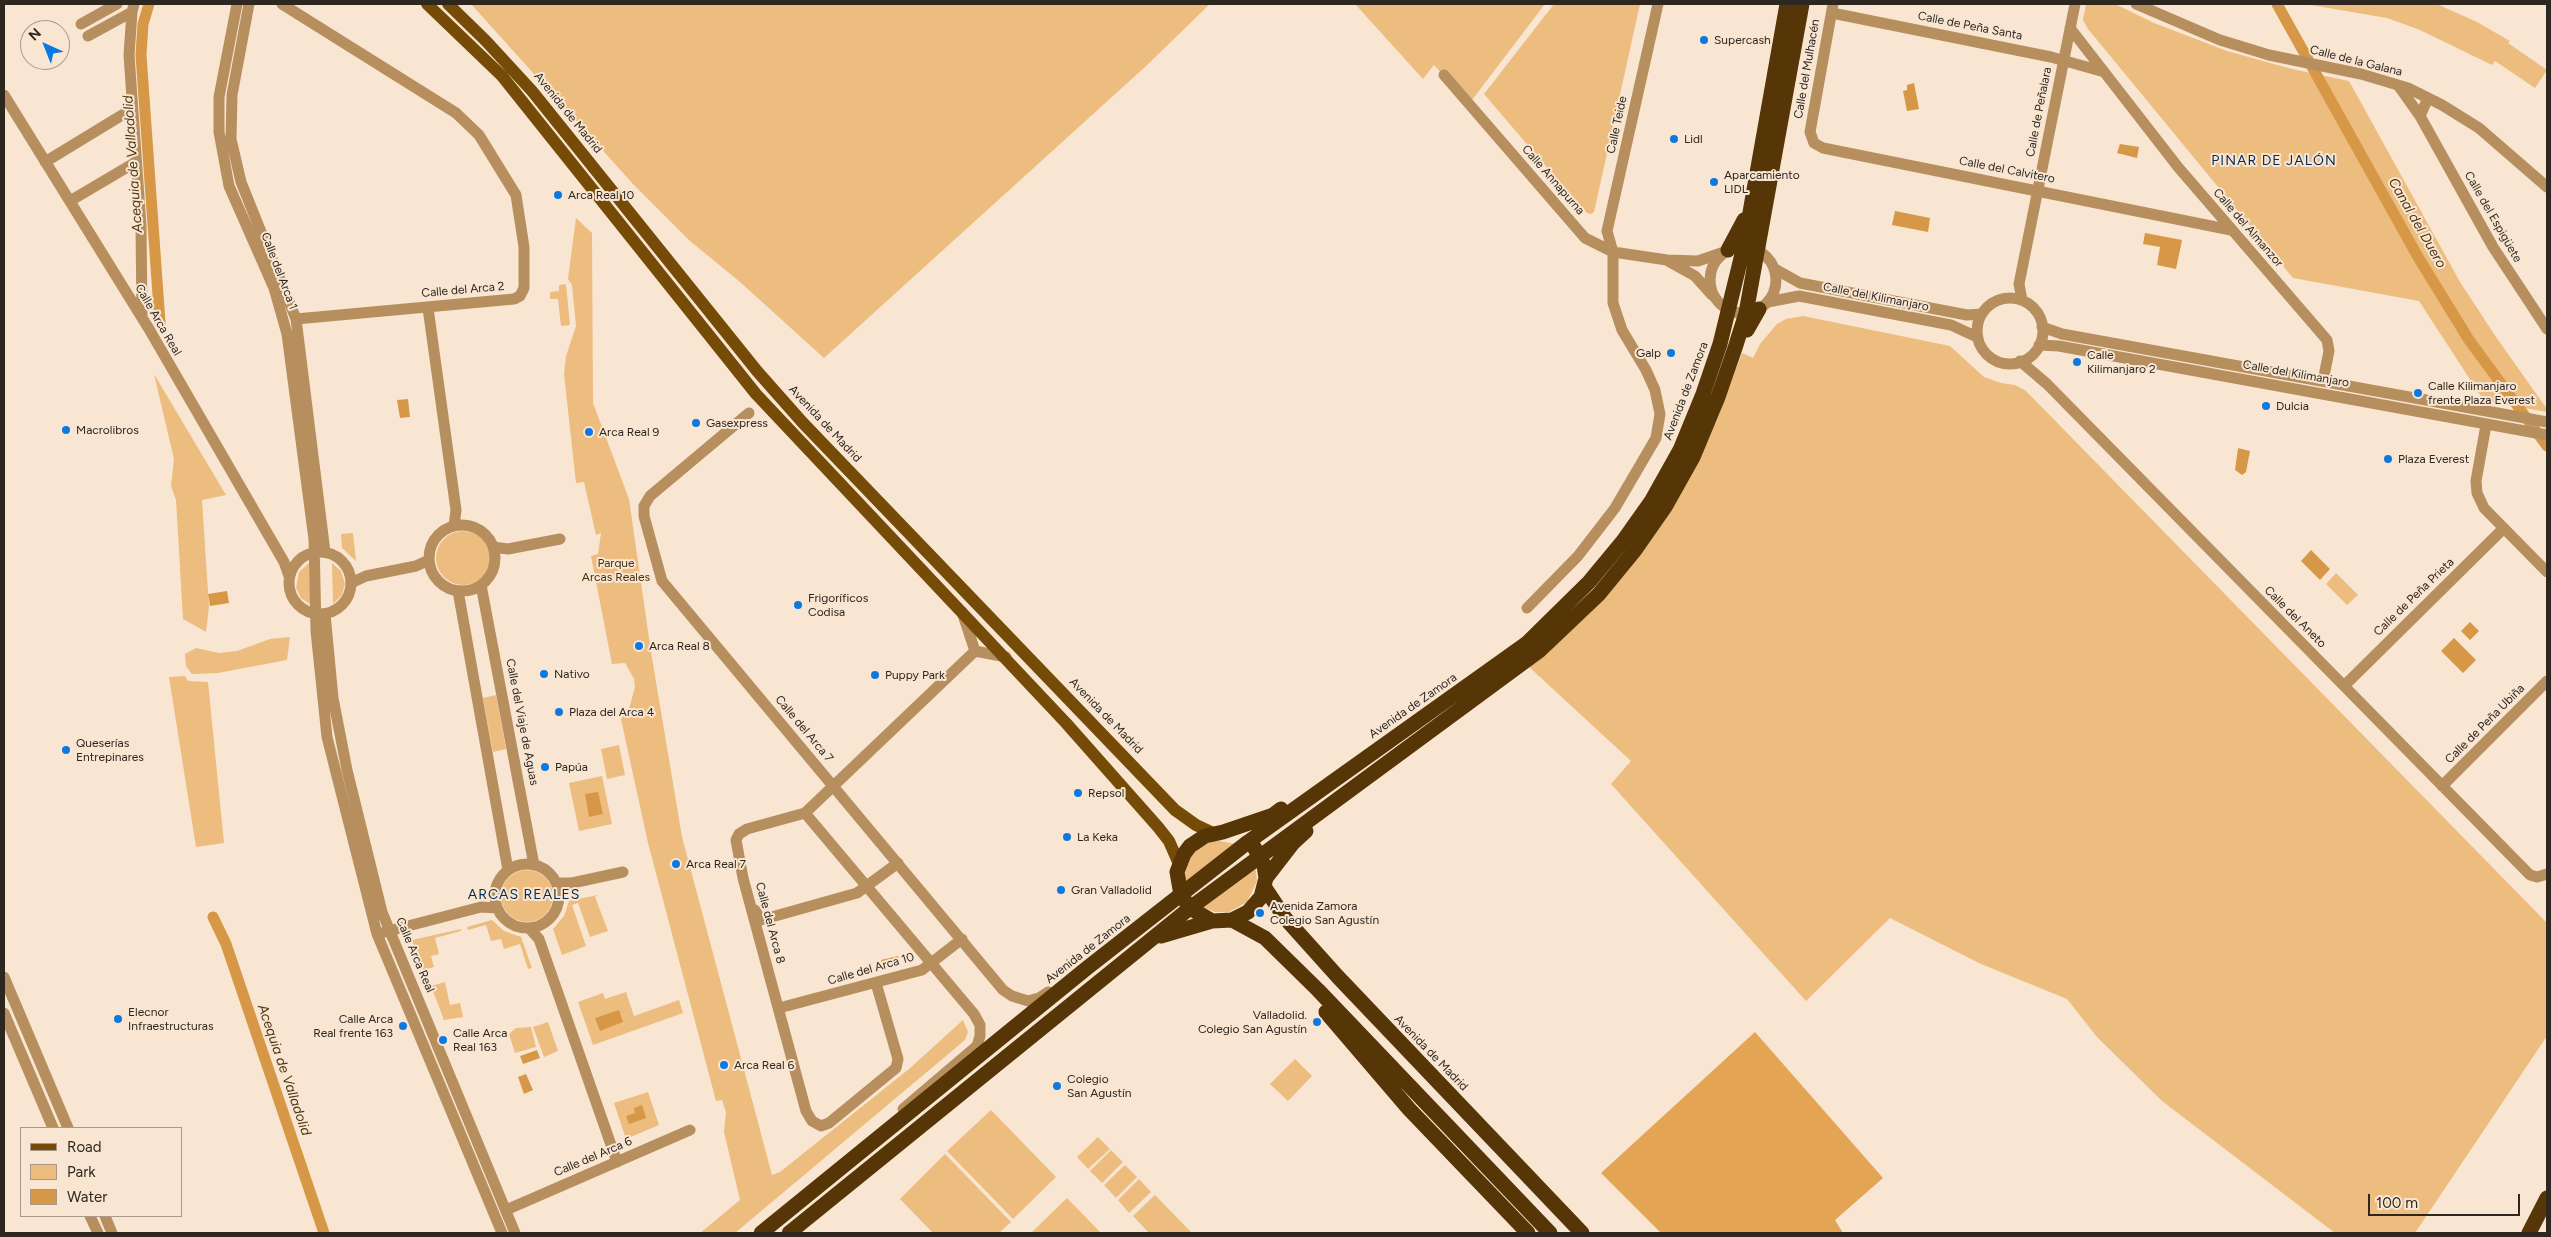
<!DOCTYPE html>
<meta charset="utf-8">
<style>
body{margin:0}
#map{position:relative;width:2551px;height:1237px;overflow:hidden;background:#f8e6d2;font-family:Figtree,sans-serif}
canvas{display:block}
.frame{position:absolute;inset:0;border:5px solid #2e2720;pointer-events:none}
.legend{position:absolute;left:20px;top:1127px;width:162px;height:90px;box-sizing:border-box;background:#f8e6d2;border:1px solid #a79a8b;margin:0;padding:6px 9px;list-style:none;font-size:15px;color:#2e2720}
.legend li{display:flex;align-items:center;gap:10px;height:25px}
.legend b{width:25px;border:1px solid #a79a8b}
.north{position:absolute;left:20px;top:20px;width:50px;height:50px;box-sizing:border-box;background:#f8e6d2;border:1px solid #a79a8b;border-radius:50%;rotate:316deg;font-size:14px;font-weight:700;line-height:20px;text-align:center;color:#2e2720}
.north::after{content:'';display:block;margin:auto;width:18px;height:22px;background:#0c79e0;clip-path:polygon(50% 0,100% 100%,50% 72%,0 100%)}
.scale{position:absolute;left:2368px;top:1194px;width:152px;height:22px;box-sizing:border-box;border:2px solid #2e2720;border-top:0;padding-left:6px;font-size:15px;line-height:18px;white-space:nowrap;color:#2e2720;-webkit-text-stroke:4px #f8e6d2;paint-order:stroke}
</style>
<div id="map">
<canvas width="2551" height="1237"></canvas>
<div class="frame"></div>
<ul class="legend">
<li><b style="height:6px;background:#754b07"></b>Road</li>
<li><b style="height:14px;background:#edbc7f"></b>Park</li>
<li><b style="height:14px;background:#d69846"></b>Water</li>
</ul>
<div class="north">N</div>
<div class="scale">100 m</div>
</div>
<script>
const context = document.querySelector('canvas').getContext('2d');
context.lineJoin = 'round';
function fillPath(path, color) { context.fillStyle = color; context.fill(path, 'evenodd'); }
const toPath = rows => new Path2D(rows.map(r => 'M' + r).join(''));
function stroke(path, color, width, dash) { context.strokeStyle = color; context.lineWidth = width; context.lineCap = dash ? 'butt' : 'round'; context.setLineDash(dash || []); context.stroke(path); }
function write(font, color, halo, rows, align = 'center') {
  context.font = font + ' Figtree,sans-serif'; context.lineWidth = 4; context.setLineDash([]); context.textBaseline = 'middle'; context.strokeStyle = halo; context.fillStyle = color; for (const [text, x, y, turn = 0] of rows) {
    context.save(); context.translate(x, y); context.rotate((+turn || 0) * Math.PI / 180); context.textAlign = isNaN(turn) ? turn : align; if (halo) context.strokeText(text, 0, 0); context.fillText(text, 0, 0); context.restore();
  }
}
fillPath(toPath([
 [471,4,1210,4,1145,67,824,358,740,282,690,241,633,184],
 [1355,4,1545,4,1469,104,1434,65,1423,79],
 [1554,4,1640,4,1594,212,1591,214,1587,213,1572,197,1484,94],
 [2086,4,2115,4,2154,23,2227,51,2292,69,2349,81,2460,282,2496,337,2547,409,2547,412,2484,401,2419,301,2293,278,2088,29,2083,20],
 [2305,4,2437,4,2477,22,2510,41,2508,43,2547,70,2535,88,2495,61,2492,65,2420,30,2387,18],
 [576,218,592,233,593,403,629,499,651,652,682,837,772,1175,780,1172,909,1069,963,1020,968,1032,965,1040,735,1233,700,1233,740,1200,724,1132,726,1112,722,1100,716,1101,648,843,621,719,629,709,635,687,634,679,625,663,612,664,591,556,598,554,601,533,596,535,584,482,576,483,564,374,566,356,576,326,572,285,568,279],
 [566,284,570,325,561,326,558,299,550,299,550,292,559,291,559,285],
 [1803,316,1950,346,1984,377,2001,383,2015,385,2026,391,2547,923,2547,1036,2415,1233,2335,1233,2162,1101,2097,1037,2067,999,1981,964,1890,918,1806,1001,1611,784,1631,761,1528,666,1556,644,1692,470,1718,417,1742,353,1753,358,1760,344,1777,324,1786,319],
 [154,374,226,495,202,500,209,607,206,632,183,619,176,500,171,486,174,459],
 '436 558a27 27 0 1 1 54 0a27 27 0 1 1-54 0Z',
 [353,533,356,561,342,548,341,534],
 [309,563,311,605,301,598,296,588,299,572],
 [332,563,341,571,345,584,342,595,333,604],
 [2336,573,2358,595,2347,605,2326,584],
 [290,637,287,660,218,673,192,674,186,666,185,654,196,648,219,653,237,651,270,639],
 [185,676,188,681,208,682,224,843,196,847,169,677],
 [496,695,506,749,493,752,483,698],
 [619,745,625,775,607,779,601,749],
 [602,776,612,824,579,831,569,783],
 [1216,840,1239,845,1187,884,1184,877,1191,855,1198,848],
 [1255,864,1257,881,1247,902,1229,912,1215,912,1205,908,1203,904],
 '501 896a26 26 0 1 1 52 0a26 26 0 1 1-52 0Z',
 [598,895,595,897,608,931,590,937,578,903,572,905,586,946,562,955,553,929,564,916,569,901],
 [492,920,504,931,521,937,532,968,528,969,520,944,504,949,501,939,491,941,486,925,468,930,467,927],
 [461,929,461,931,435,938,439,954,431,956,434,967,423,970,412,940],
 [445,982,450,1005,460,1003,463,1017,444,1020,431,986],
 [626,992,634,1016,679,1000,683,1013,593,1045,578,1002,603,993,605,999],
 [548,1022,558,1051,544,1057,533,1027],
 [531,1027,536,1047,515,1053,509,1034,516,1028],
 [1295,1059,1312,1076,1288,1101,1270,1084],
 [648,1092,659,1125,626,1139,614,1103],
 [991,1110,1056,1177,1013,1219,947,1151],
 [1098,1137,1110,1149,1088,1169,1077,1157],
 [1111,1150,1123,1162,1102,1183,1090,1171],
 [945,1154,1011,1222,999,1233,933,1233,900,1199],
 [1125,1165,1137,1177,1116,1198,1104,1185],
 [1139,1179,1151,1192,1129,1213,1118,1200],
 [1155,1195,1192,1233,1149,1233,1133,1216],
 [1067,1198,1101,1233,1031,1233]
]), '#edbc7f');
fillPath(toPath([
 [1755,1032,1883,1178,1835,1220,1843,1233,1661,1233,1601,1173]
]), '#e3a453');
fillPath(toPath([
 [1914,83,1919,109,1907,111,1903,91,1907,90,1907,85],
 [2120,144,2139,147,2137,158,2117,153],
 [1895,211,1930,218,1928,232,1892,225],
 [2145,233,2182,240,2176,269,2157,265,2160,247,2143,244],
 [408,399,410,417,400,418,397,400],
 [2238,448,2250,451,2246,472,2242,475,2235,470],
 [2311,550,2330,569,2320,580,2301,561],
 [227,591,229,603,210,606,208,594],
 [2470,622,2479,631,2470,640,2461,631],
 [2454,638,2476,660,2463,673,2441,651],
 [598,792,603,814,589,817,585,794],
 [898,956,900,965,884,969,881,960],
 [619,1010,623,1022,600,1031,595,1018],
 [537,1050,540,1058,523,1064,520,1056],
 [526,1074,533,1090,524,1094,518,1077],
 [642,1105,646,1118,629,1124,626,1116,635,1113,634,1108]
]), '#d69846');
stroke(toPath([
 [149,4,143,24,141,55,160,323],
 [2277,4,2418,257,2469,340,2547,446],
 [213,917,226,944,324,1233]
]), '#d69846', 11);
stroke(toPath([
 [134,4,132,12,129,55,141,226,142,317],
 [237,4,219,97,219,132,229,186,274,288,287,334,314,539,316,631,327,737,377,934,502,1233],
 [249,4,232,95,231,139,241,182,296,319,325,552],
 [282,4,456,113,479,135,516,195,524,247,524,288,520,296,514,299,296,319],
 [1833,4,1810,132,1814,143,1823,148,2231,230],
 [2136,4,2220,40,2269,55,2361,74,2408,88,2442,105,2479,128,2547,187],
 [1832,13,2051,57,2101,71],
 [81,24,117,4],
 [2070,28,2178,167,2327,340,2329,351,2323,381],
 [88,36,132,12],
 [1444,75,1585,238,1613,252,1667,260,1698,261,1724,252],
 [2398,85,2420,116],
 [4,95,149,329,284,562,289,576],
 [2428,98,2420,116,2493,247,2547,329],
 [45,162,132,109],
 [70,201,136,162],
 '1710 280a33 33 0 1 1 66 0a33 33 0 1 1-66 0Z',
 [1668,261,1695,276,1712,295],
 [1775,269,1800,283,1967,315,1982,314],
 '1977 331a33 33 0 1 1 66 0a33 33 0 1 1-66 0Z',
 [2022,300,2019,284,2075,4],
 [1768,302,1799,296,1951,325,1977,337],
 [428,308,456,510,454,526],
 [2042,327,2062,334,2547,422],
 [2039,345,2059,346,2547,435],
 [2020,361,2047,384,2530,875,2537,877,2547,874],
 [749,413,650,496,644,506,644,516,662,581,1003,990,1012,996,1028,1001,1039,998,1048,992],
 [2486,425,2476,481,2477,493,2484,508,2547,572],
 '429 558a33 33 0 1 1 66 0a33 33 0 1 1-66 0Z',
 [493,547,508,549,560,539],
 '289 583a31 31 0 1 1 62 0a31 31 0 1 1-62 0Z',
 [351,583,366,576,416,566,429,560],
 [481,585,534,865],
 [458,591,508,870],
 [1527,608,1578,556,1615,508,1656,438,1660,414,1655,390,1646,370,1622,330,1613,303,1613,252,1607,231,1658,4],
 [962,612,975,651],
 [325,614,333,698,347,770,382,912,515,1233],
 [975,651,1006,657],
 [2344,686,2504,528],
 [2442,786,2547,681],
 [805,813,974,1014,980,1025,980,1036,977,1046,903,1109],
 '495 896a32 32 0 1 1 64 0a32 32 0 1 1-64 0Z',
 [556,883,572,883,623,872],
 [755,910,761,920,857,893,898,863],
 [530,929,539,939,617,1162],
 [381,933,481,907,497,908],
 [4,977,68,1128],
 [876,983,898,1059,896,1068,829,1123,821,1126,812,1121,806,1111,743,878,736,840,739,834,747,829,805,813,975,651],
 [779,1008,922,970,962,939],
 [4,1013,53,1128],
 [506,1210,690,1130],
 [90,1216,98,1233],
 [105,1216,112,1233]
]), '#b78f5e', 11);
stroke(toPath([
 [427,4,502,76,756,394,1066,723,1158,827,1169,841,1179,864],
 [448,4,486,41,532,91,757,371,803,423,1175,810,1196,825,1213,833]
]), '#754b07', 12);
stroke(toPath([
 [1728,250,1744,220],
 [1747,330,1759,309],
 [1266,878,1293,843,1306,831],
 [1265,888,1285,918,1338,977,1582,1233],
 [1232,920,1265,938,1318,990,1550,1233],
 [1212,921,1190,908,1181,895,1177,872,1184,854,1190,846,1205,836,1223,832,1273,815,1281,809],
 [1161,936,1212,921,1232,920,1248,912,1261,897,1266,878,1264,865,1254,847],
 [1326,1012,1409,1109,1528,1233],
 [761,1233,1087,968,1248,842,1527,643,1589,582,1623,541,1652,500,1680,450,1703,394,1720,344,1744,246,1787,4],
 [789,1233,1190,908,1539,651,1599,594,1635,550,1665,507,1693,457,1718,397,1735,348,1746,313,1802,4],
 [2529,1233,2547,1198]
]), '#563607', 15);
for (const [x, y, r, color] of [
 [1704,40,5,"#0c79e0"],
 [1674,139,5,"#0c79e0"],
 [1714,182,5,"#0c79e0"],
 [558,195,5,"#0c79e0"],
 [1671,353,5,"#0c79e0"],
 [2077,362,5,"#0c79e0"],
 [2418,393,5,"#0c79e0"],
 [2266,406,5,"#0c79e0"],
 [696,423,5,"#0c79e0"],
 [66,430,5,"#0c79e0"],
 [589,432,5,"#0c79e0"],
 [2388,459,5,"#0c79e0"],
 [798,605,5,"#0c79e0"],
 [639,646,5,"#0c79e0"],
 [544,674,5,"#0c79e0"],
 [875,675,5,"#0c79e0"],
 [559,712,5,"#0c79e0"],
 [66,750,5,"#0c79e0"],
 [545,767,5,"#0c79e0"],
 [1078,793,5,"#0c79e0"],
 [1067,837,5,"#0c79e0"],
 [676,864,5,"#0c79e0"],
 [1061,890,5,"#0c79e0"],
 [1260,913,5,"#0c79e0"],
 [118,1019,5,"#0c79e0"],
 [1317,1022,5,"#0c79e0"],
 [403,1026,5,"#0c79e0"],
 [443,1040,5,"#0c79e0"],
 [724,1065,5,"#0c79e0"],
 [1057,1086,5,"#0c79e0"]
]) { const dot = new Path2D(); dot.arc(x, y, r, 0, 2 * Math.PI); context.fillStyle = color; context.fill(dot); stroke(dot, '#f8e6d2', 2); }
write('12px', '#2e2720', '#f8e6d2', [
 ["Calle de Peña Santa",1970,26,11],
 ["Calle de la Galana",2356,61,14],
 ["Calle del Mulhacén",1807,69,-80],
 ["Calle de Peñalara",2039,112,-79],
 ["Avenida de Madrid",568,113,51],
 ["Calle Teide",1617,125,-78],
 ["Calle del Calvitero",2007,170,11],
 ["Calle Annapurna",1553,180,49],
 ["Calle del Espigüete",2493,217,60],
 ["Calle del Almanzor",2248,228,49],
 ["Calle del Arca 1",279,271,69],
 ["Calle del Arca 2",463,290,-5],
 ["Calle del Kilimanjaro",1876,297,11],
 ["Calle Arca Real",158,320,60],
 ["Calle del Kilimanjaro",2296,374,10],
 ["Avenida de Zamora",1686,391,-69],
 ["Avenida de Madrid",825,424,47],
 ["Calle de Peña Prieta",2414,597,-44],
 ["Calle del Aneto",2295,617,45],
 ["Avenida de Zamora",1413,706,-35],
 ["Avenida de Madrid",1106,716,46],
 ["Calle del Viaje de Aguas",522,722,79],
 ["Calle de Peña Ubiña",2485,724,-45],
 ["Calle del Arca 7",804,729,50],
 ["Calle del Arca 8",770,923,75],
 ["Avenida de Zamora",1088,949,-38],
 ["Calle Arca Real",415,955,67],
 ["Calle del Arca 10",871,969,-16],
 ["Avenida de Madrid",1431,1053,46],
 ["Calle del Arca 6",593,1157,-23]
]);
write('12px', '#2e2720', '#f8e6d2', [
 ["Supercash",1714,40],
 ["Lidl",1684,139],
 ["Aparcamiento",1724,175],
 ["LIDL",1724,189],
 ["Arca Real 10",568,195],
 ["Galp",1661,353,"right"],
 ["Calle",2087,355],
 ["Kilimanjaro 2",2087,369],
 ["Calle Kilimanjaro",2428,386],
 ["frente Plaza Everest",2428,400],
 ["Dulcia",2276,406],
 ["Gasexpress",706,423],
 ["Macrolibros",76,430],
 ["Arca Real 9",599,432],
 ["Plaza Everest",2398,459],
 ["Frigoríficos",808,598],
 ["Codisa",808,612],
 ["Arca Real 8",649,646],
 ["Nativo",554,674],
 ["Puppy Park",885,675],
 ["Plaza del Arca 4",569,712],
 ["Queserías",76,743],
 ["Entrepinares",76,757],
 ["Papúa",555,767],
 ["Repsol",1088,793],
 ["La Keka",1077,837],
 ["Arca Real 7",686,864],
 ["Gran Valladolid",1071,890],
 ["Avenida Zamora",1270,906],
 ["Colegio San Agustín",1270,920],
 ["Elecnor",128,1012],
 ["Infraestructuras",128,1026],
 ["Valladolid.",1307,1015,"right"],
 ["Colegio San Agustín",1307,1029,"right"],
 ["Calle Arca",393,1019,"right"],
 ["Real frente 163",393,1033,"right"],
 ["Calle Arca",453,1033],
 ["Real 163",453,1047],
 ["Arca Real 6",734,1065],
 ["Colegio",1067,1079],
 ["San Agustín",1067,1093]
], 'left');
write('12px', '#49300c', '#f8e6d2', [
 ["Parque",616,563],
 ["Arcas Reales",616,577]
]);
context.letterSpacing = '1px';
write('14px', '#072a50', '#f8e6d2', [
 ["PINAR DE JALÓN",2274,161],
 ["ARCAS REALES",524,895]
]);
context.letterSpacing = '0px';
write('italic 14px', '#503714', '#f8e6d2', [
 ["Acequia de Valladolid",133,164,-94],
 ["Canal del Duero",2417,223,60],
 ["Acequia de Valladolid",284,1070,71]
]);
</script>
